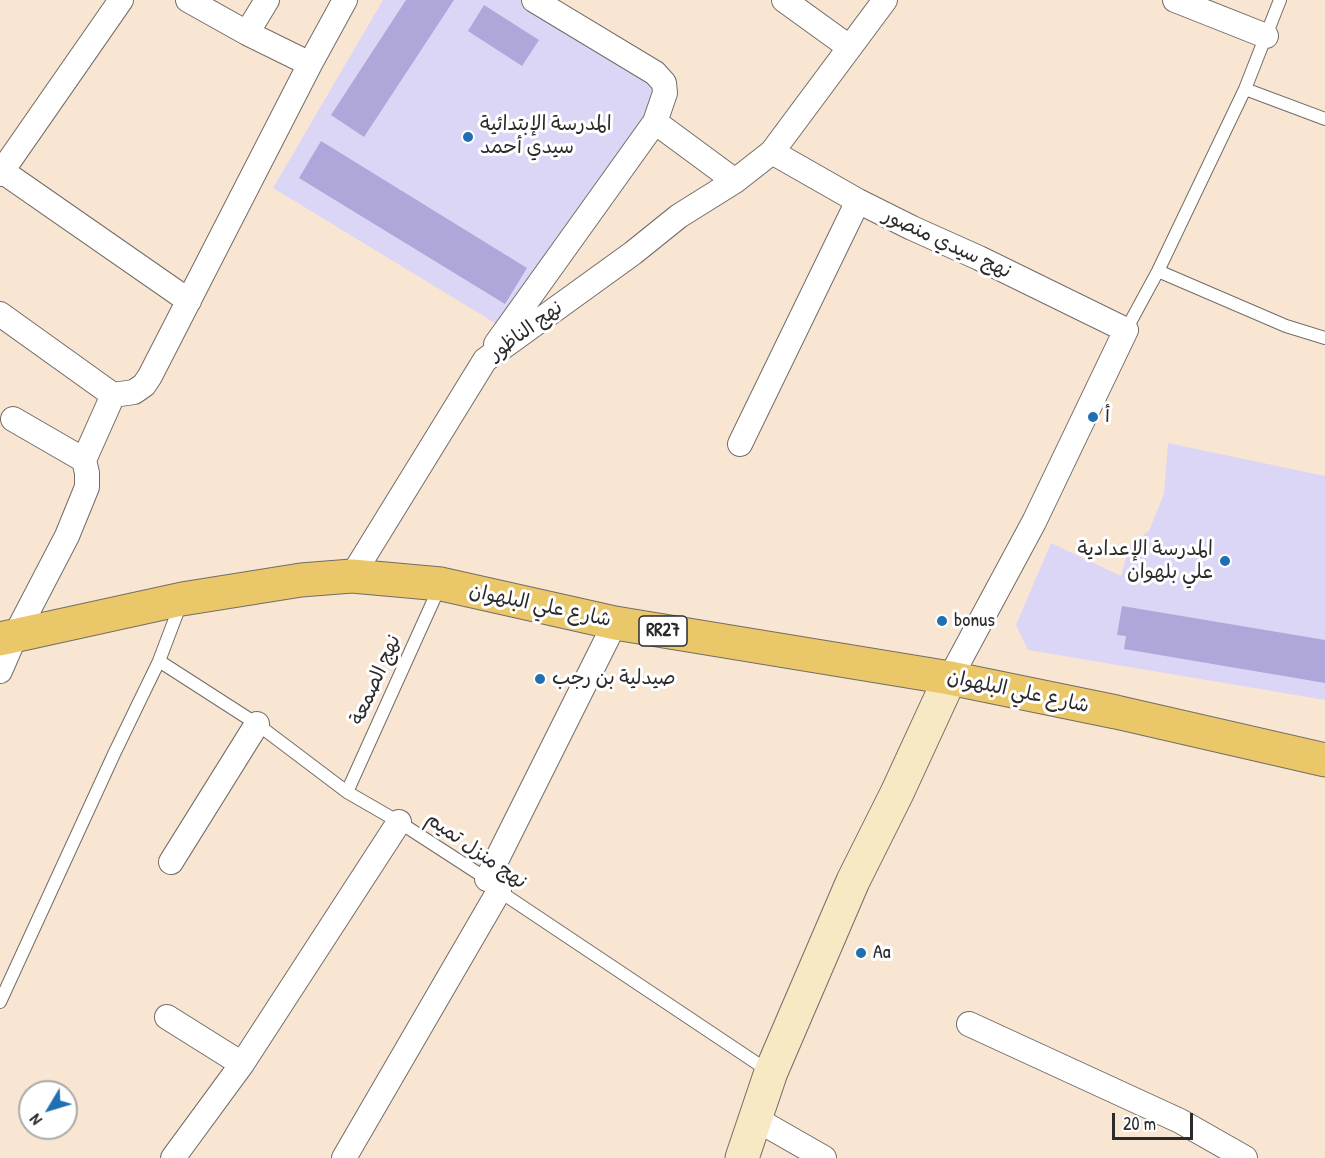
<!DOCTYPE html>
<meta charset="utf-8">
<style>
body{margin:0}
#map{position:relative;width:1325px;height:1158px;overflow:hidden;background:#f8e6d3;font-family:"Patrick Hand",sans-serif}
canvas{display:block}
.north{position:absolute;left:18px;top:1080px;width:60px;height:60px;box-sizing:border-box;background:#fff;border:2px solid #aaa;border-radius:50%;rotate:232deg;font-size:16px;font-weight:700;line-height:24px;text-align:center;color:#2b2b2b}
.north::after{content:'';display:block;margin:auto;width:21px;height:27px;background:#1f6fb2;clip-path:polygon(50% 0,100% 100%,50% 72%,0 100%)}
.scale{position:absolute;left:1112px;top:1113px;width:81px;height:27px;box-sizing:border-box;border:3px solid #2b2b2b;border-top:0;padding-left:8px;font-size:18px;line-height:21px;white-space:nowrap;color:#2b2b2b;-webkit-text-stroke:4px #fff;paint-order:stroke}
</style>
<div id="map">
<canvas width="1325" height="1158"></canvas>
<div class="north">N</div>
<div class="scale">20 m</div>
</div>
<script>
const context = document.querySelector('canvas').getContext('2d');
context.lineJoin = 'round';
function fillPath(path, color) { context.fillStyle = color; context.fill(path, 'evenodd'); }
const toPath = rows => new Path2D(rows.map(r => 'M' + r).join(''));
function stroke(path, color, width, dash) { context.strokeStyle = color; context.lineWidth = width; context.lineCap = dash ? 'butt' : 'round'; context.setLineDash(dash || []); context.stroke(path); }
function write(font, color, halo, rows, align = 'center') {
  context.font = font + ' "Patrick Hand","Playpen Sans Arabic",sans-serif'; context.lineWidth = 6; context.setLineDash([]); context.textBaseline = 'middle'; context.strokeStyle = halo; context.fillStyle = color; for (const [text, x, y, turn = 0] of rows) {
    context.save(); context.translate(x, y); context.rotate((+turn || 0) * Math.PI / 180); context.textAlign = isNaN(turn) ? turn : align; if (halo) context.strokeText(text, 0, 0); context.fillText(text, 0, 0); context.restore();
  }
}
fillPath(toPath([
 [383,0,523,0,664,86,513,334,273,188],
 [1168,443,1325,476,1325,700,1028,650,1016,625,1051,543,1121,576,1130,545,1149,531,1164,494]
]), '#dcd6f6');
fillPath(toPath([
 [406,0,454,0,364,137,331,115],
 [484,5,539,40,522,66,468,31],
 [321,141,527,268,505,304,299,178],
 [1122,606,1325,640,1325,683,1124,649,1126,636,1117,635]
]), '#afa7da');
const service = toPath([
 [1245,89,1325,119],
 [1158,271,1286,326,1325,338],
 [1126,330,1158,271,1245,89,1280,0],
 [159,661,257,724,347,792,399,822,487,879,499,891,770,1072],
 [347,792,440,586],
 [0,1002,114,754,159,661,181,603]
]);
const minor = toPath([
 [188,0,247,33,310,64],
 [784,0,849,47],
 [1175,0,1266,36],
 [247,33,267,0],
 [655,122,735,181],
 [772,152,858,201,912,228,979,258,1126,330,1034,522,950,678],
 [2,171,189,301],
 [0,174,121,0],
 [0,314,113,395,134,392,144,385,150,376,310,64,345,0],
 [496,344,655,122,665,93,664,83,655,73,534,0],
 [740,444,858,201],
 [84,460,113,395],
 [352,576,485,360,633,253,679,216,735,181,772,152,885,0],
 [0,671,16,634,67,536,87,487,87,473,84,460,13,419],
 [171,862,257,724],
 [487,879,615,623],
 [167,1017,242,1064],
 [969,1024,1180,1121,1245,1158],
 [754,1118,824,1158],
 [173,1158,242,1064,399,822],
 [344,1158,499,891]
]);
const secondary = toPath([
 [742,1158,771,1072,853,881,897,793,950,678]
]);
const primary = toPath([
 [0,639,182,599,301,580,352,576,441,584,615,623,950,678,1116,712,1325,760]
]);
stroke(service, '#736c66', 14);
stroke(minor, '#736c66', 26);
stroke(secondary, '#736c66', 35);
stroke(primary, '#736c66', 35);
stroke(service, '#fff', 12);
stroke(minor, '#fff', 24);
stroke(secondary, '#f7e9c3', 33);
stroke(primary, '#eac769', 33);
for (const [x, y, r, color] of [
 [468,137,6,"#1f6fb2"],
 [1093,417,6,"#1f6fb2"],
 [1225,561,6,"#1f6fb2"],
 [942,621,6,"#1f6fb2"],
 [540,679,6,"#1f6fb2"],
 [861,953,6,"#1f6fb2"]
]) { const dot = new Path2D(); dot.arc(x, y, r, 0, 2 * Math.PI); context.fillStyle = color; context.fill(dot); stroke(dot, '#fff', 2); }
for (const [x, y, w] of [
 [663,631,48]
]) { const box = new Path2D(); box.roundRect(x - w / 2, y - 15, w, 30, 4.5); context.fillStyle = '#fff'; context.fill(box); stroke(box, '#2b2b2b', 1.5); }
write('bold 18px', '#2b2b2b', null, [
 ["RR27",663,631]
]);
write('20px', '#2b2b2b', '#fff', [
 ["المدرسة الإبتدائية",480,125],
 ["سيدي أحمد",480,148],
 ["أ",1105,417],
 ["المدرسة الإعدادية",1213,550,"right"],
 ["علي بلهوان",1213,573,"right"],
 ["bonus",954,621],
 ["صيدلية بن رجب",552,679],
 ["Aa",873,953]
], 'left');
write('20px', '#2b2b2b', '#fff', [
 ["نهج سيدي منصور",947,244,25],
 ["نهج الناظور",526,331,-36],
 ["شارع علي البلهوان",540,606,12],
 ["نهج الصمعة",376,680,-66],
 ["شارع علي البلهوان",1018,692,12],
 ["نهج منزل تميم",476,851,35]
]);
</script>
